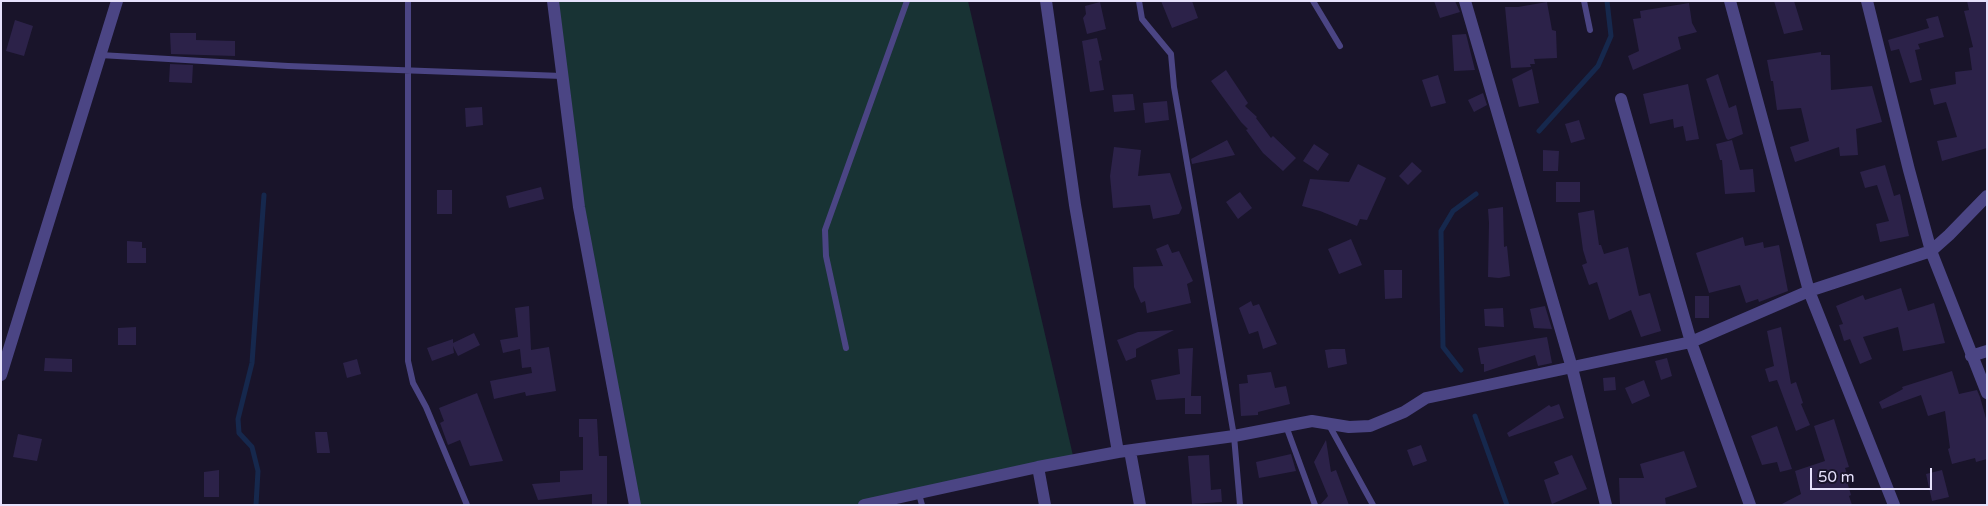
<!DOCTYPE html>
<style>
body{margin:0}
#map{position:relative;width:1988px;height:506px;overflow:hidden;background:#19142a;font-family:"Varela Round",sans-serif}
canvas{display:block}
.frame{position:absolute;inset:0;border:2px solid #e6e1fc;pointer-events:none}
.scale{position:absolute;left:1810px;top:468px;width:122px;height:22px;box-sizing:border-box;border:2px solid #e6e1fc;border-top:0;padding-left:6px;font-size:15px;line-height:18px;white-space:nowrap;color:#e6e1fc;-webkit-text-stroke:4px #19142a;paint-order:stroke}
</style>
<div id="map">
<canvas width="1988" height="506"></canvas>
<div class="frame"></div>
<div class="scale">50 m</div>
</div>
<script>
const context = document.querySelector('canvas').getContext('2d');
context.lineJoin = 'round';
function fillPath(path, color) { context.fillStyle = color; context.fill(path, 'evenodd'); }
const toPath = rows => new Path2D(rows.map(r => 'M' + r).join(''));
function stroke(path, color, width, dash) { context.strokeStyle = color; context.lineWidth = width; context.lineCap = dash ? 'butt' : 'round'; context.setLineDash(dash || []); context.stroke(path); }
fillPath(toPath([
 [553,1,968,1,1074,460,858,505,635,505,579,207]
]), '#183334');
stroke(toPath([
 [1539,131,1598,66,1611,36,1607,1],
 [1461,370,1443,347,1441,231,1453,211,1476,194],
 [1475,416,1507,505],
 [256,505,258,471,252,447,239,433,238,419,252,363,264,195]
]), '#16284d', 5);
fillPath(toPath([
 [1161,1,1192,1,1198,18,1172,28],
 [1434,1,1455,1,1460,12,1440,18],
 [1774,1,1794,1,1803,30,1784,34],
 [1967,1,1987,1,1987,148,1942,161,1937,141,1957,137,1946,102,1934,105,1930,89,1956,84,1955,72,1972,70,1969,48,1973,47,1964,11,1969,10],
 [1100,2,1106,29,1087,34,1083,18,1086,14,1085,6],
 [1547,2,1552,30,1556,31,1557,58,1534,59,1535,64,1530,64,1531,67,1511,68,1505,7,1518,7],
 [1689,3,1692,23,1697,32,1678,37,1681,49,1633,70,1628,56,1639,51,1633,19,1641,18,1640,11],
 [1938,16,1944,37,1918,44,1920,49,1915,50,1922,80,1910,83,1899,49,1891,51,1888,40,1929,28,1926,19],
 [15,20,33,26,24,56,6,51],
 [170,33,196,33,196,40,235,41,235,56,171,54],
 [1466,34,1475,70,1454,71,1452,35],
 [1097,38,1102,60,1099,61,1104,90,1090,92,1082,41],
 [1821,52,1821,55,1830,55,1831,90,1872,86,1882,122,1856,129,1858,155,1840,156,1839,147,1795,162,1790,147,1809,141,1801,108,1777,110,1773,81,1771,81,1767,60],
 [170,64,193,65,192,83,169,82],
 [1532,69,1539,103,1519,107,1512,79],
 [1226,70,1248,103,1245,106,1257,117,1256,118,1271,138,1273,136,1296,158,1283,171,1263,153,1246,130,1248,129,1241,122,1211,81],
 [1718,74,1729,108,1736,105,1743,134,1728,140,1726,138,1706,79],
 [1438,75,1446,103,1431,107,1422,80],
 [1688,84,1699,139,1686,141,1683,126,1674,128,1673,119,1650,124,1643,94],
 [1483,93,1487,105,1474,112,1468,100],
 [1133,94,1135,110,1114,112,1112,95],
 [1167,101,1169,120,1145,123,1143,103],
 [482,107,483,125,466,127,465,108],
 [1579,120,1585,139,1571,143,1565,124],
 [1227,140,1235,155,1192,164,1191,159],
 [1732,140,1740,170,1753,169,1755,192,1725,194,1722,160,1720,160,1716,144],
 [1314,144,1329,154,1318,171,1303,161],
 [1114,147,1141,150,1138,176,1170,173,1182,208,1179,214,1153,219,1150,205,1113,208,1110,176],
 [1543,150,1559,151,1558,171,1543,171],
 [1412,162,1422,171,1408,185,1399,176],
 [1358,164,1386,178,1367,220,1360,219,1357,226,1320,211,1302,206,1310,179,1349,182],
 [1885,165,1894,196,1900,194,1909,236,1880,242,1876,224,1889,221,1877,185,1865,188,1860,172],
 [1556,182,1580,182,1580,202,1556,202],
 [541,187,544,199,509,208,506,196],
 [437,190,452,190,452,214,437,214],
 [1240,192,1252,208,1238,219,1226,202],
 [1503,207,1504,247,1507,246,1510,276,1499,278,1488,277,1489,223,1488,209],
 [1594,210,1599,245,1601,245,1604,254,1628,247,1639,296,1650,293,1661,331,1641,337,1631,310,1609,320,1597,282,1589,285,1582,265,1587,263,1583,250,1578,213],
 [1743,237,1745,246,1763,242,1764,248,1779,245,1788,291,1759,302,1758,299,1746,303,1740,285,1709,293,1696,253],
 [1351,239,1362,265,1339,274,1328,249],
 [127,241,142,242,142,248,146,248,146,263,127,263],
 [1168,244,1172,253,1179,251,1193,281,1187,284,1191,303,1147,313,1145,301,1141,303,1134,287,1133,267,1163,266,1156,249],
 [1384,270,1402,270,1402,298,1385,299],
 [1901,288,1908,311,1934,303,1945,343,1903,351,1898,327,1863,337,1872,359,1860,364,1850,339,1844,341,1839,325,1843,324,1836,306,1863,295,1865,300],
 [1695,296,1709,296,1709,318,1695,318],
 [1251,301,1253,306,1259,304,1277,344,1263,349,1258,331,1249,334,1239,308],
 [529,306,531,350,549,347,556,391,526,396,525,392,494,399,490,381,532,373,531,367,522,368,520,349,503,353,500,340,518,337,515,308],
 [1545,306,1552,329,1534,328,1530,309],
 [1503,308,1504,327,1485,326,1484,309],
 [136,327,136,345,118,345,118,328],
 [1781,327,1791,384,1796,382,1803,403,1801,404,1810,425,1796,431,1777,380,1769,382,1765,369,1774,366,1767,331],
 [1174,330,1136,349,1136,357,1126,361,1117,340,1138,332],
 [474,333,480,345,458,356,453,346,454,353,432,361,427,348,453,339,453,343],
 [1547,337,1552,363,1538,366,1535,355,1484,372,1484,364,1481,364,1478,348],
 [1193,348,1191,396,1201,396,1201,414,1185,414,1185,398,1156,400,1151,380,1180,374,1178,349],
 [1332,349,1345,349,1347,364,1328,368,1325,350],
 [45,358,72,359,72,372,44,371],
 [1667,358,1672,376,1661,380,1655,361],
 [357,359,361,374,347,378,343,363],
 [1952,371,1959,394,1977,390,1980,397,1987,422,1987,459,1976,462,1975,458,1952,464,1948,449,1950,448,1945,411,1928,416,1921,395,1882,409,1879,402,1903,389,1902,387],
 [1271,372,1275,388,1286,386,1290,404,1258,412,1258,415,1241,416,1239,384,1248,383,1247,375],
 [1615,377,1616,390,1604,391,1603,378],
 [1644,380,1650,396,1632,404,1625,388],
 [477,393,503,461,470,466,460,440,448,445,440,423,444,421,439,408],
 [1559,404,1564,418,1509,437,1507,433,1549,405,1551,407],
 [579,419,597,419,599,456,607,456,607,505,592,505,592,494,538,500,532,484,560,482,560,471,583,470,583,437,579,437],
 [1834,419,1849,467,1845,468,1847,474,1845,475,1851,495,1849,496,1852,505,1780,505,1801,494,1795,471,1825,461,1814,426],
 [1777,426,1792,469,1780,472,1777,462,1762,465,1751,436],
 [315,432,327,432,330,453,317,453],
 [18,434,42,439,37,461,13,457],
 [1326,440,1331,472,1336,470,1349,505,1320,505,1328,496,1314,462],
 [1421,445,1427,461,1413,466,1407,450],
 [1684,451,1697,487,1665,498,1666,505,1620,505,1619,478,1644,478,1640,464],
 [1291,454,1296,471,1259,478,1256,462],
 [1209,455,1211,490,1221,489,1222,502,1192,504,1188,456],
 [1572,455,1587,489,1552,504,1544,480,1559,474,1554,462],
 [219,470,219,497,204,497,204,472],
 [1942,470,1949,497,1932,501,1926,474]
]), '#2c2249');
stroke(toPath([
 [408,1,408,361,413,383,426,407,467,505],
 [1139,1,1142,19,1171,54,1174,87,1234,436,1240,505],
 [1313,1,1340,46],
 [1584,1,1590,30],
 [100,55,288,66,562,76],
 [846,348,826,256,825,230,907,1],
 [1329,425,1373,505],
 [1286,426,1315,505],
 [919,494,922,505]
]), '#4b4584', 6);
stroke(toPath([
 [553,1,579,207,635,505],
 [1046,1,1075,205,1118,452],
 [1465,1,1572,368,1606,505],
 [1730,1,1809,291,1894,505],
 [1867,1,1909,170,1931,251,1987,393],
 [1621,99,1691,342,1750,505],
 [1971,356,1987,351],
 [1,375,117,1],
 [1130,451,1140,505],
 [1038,467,1045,505],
 [864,505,1038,467,1118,452,1234,436,1312,421,1349,427,1370,426,1404,412,1426,398,1691,342,1809,291,1931,251,1949,235,1987,196]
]), '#4b4584', 12);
</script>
